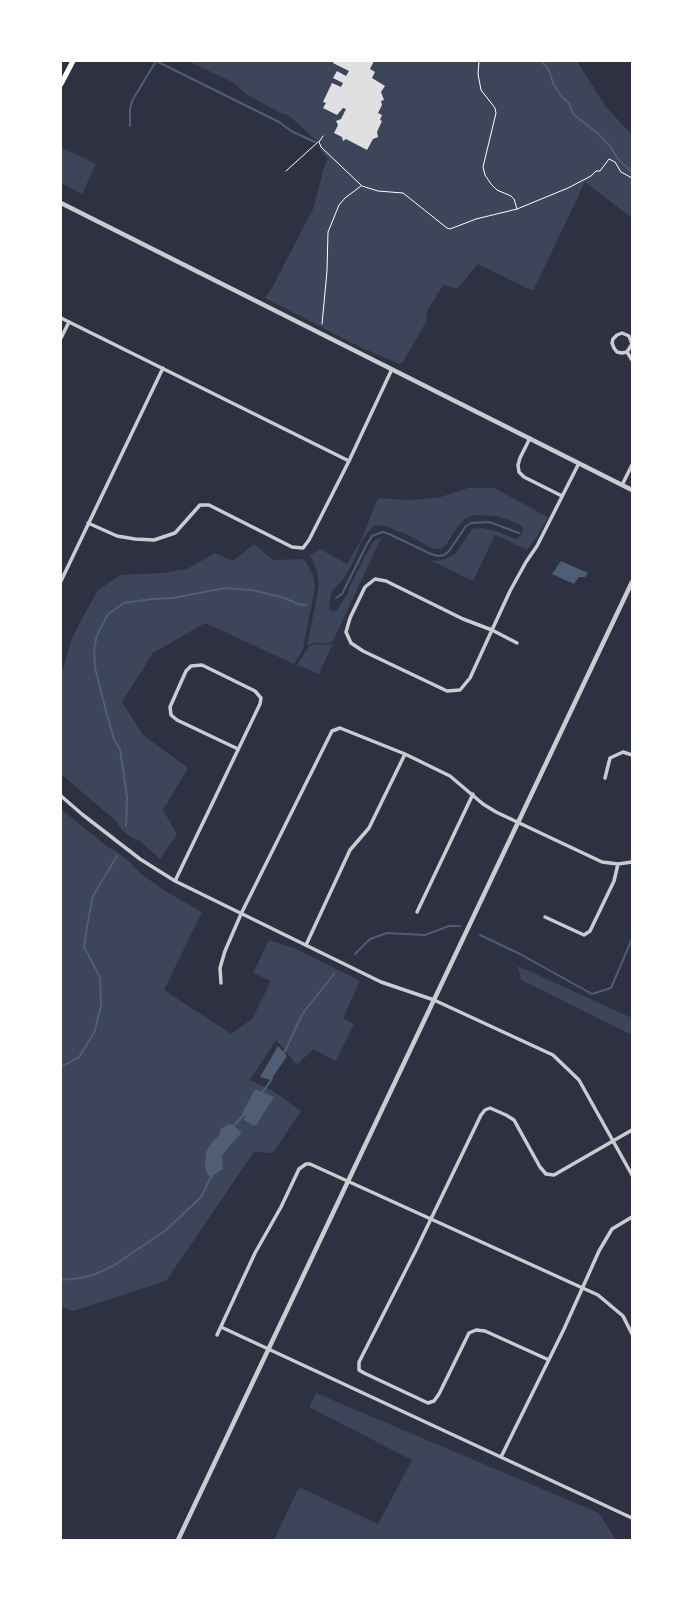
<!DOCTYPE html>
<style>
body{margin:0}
#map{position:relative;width:693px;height:1601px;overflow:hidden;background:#2d3142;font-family:Commissioner,sans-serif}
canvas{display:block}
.frame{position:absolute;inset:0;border:62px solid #fff;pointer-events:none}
</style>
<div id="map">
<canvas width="693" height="1601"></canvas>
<div class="frame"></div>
</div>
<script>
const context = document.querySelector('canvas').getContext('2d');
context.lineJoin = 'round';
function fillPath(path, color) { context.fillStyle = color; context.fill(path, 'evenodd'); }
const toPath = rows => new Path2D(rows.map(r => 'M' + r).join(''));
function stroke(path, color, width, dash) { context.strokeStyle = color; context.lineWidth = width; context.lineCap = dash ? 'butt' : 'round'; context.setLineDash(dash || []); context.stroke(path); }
fillPath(toPath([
 [188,61,577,61,606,107,632,135,632,218,585,182,533,291,478,264,457,289,443,285,427,311,426,322,403,362,399,364,360,347,265,298,272,288,314,207,324,167,328,159,319,148,321,143,317,141,288,115,283,114,247,95,234,83],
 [61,147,96,164,82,194,61,183],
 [468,488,494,488,548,517,537,537,527,550,495,535,473,581,426,558,435,561,446,559,455,554,472,529,481,528,493,530,516,539,521,535,523,530,522,526,509,520,495,516,473,515,465,519,458,526,446,545,441,549,433,549,410,536,388,527,379,525,372,527,361,542,356,556,345,577,333,590,331,593,329,609,334,611,337,610,348,593,350,586,371,545,375,540,381,538,333,641,328,643,313,643,307,646,319,586,317,571,310,555,320,549,347,564,362,538,378,498,411,500,441,497],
 [254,544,273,560,303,559,308,565,313,576,315,587,303,649,294,664,205,623,153,653,122,702,143,735,188,768,163,810,177,834,160,859,140,841,131,837,122,830,116,821,61,774,61,674,72,638,97,591,120,575,162,573,187,569,215,553,233,561],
 [333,643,319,674,297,665,309,646,315,644,329,645],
 [61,809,108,847,116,851,130,862,140,873,165,891,202,912,164,990,231,1034,252,1019,271,981,253,973,269,940,294,948,360,981,343,1018,354,1024,336,1061,313,1049,299,1063,296,1064,276,1040,250,1080,273,1091,301,1111,273,1153,254,1152,166,1281,73,1311,61,1307],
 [242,1133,231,1144,222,1156,212,1142,220,1134],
 [518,966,632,1018,632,1035,521,980],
 [316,1393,599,1513,616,1540,274,1540,299,1487,378,1524,412,1460,309,1407]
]), '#3c4559');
fillPath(toPath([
 [561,561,588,573,585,577,579,577,574,584,552,574],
 [278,1046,287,1056,271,1080,260,1077],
 [255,1089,274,1097,257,1124,254,1126,244,1120,245,1116,242,1113],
 [229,1124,234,1126,242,1133,231,1144,222,1156,223,1169,211,1177,208,1175,205,1167,206,1152,212,1142,220,1134,220,1129]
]), '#4f5d75');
stroke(toPath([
 [156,61,279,122,291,131,315,142],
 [541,61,549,70,553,83,561,96,569,103,573,114,596,132,609,145,618,159,632,172],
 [130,126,130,109,132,101,156,61],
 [336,598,342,594,367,544,372,536,377,534,383,532,389,534,431,554,438,556,444,555,449,551,466,526,471,523,489,522,519,533],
 [126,826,127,797,120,749,114,739,107,715,95,668,94,649,97,635,108,614,124,603,152,599,173,598,225,588,252,590,281,597,301,605,306,605],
 [480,935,520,954,592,994,611,988,632,939],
 [355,954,370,939,387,933,425,935,449,926,460,926],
 [283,1055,303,1013,334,974],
 [61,1067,79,1057,94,1033,101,1006,100,977,84,947,87,926,93,896,117,856],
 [262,1093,272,1079],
 [233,1127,245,1113],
 [61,1280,81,1278,93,1275,113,1266,166,1230,201,1197,212,1175]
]), '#4f5d75', 2);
fillPath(toPath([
 [334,61,374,61,370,69,375,72,372,78,385,86,381,92,384,100,381,101,382,105,378,113,382,115,380,120,382,121,377,132,378,137,373,139,367,150,346,139,343,141,342,137,334,133,338,125,336,121,341,119,346,109,343,108,337,115,323,108,326,103,323,102,332,83,341,87,343,83,333,78,337,71,346,76,349,71,333,63]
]), '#e0e0e3');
stroke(toPath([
 [479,61,478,74,481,90,495,108,496,113,483,167,485,175,491,184,497,190,511,196,514,199,517,209],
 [323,136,319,142,321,147,362,186,378,191,403,193,447,228,450,229,476,219,517,209,568,188,591,176,596,171,600,171,609,159,615,162,621,172,632,178],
 [286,171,318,142],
 [322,324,327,271,328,232,339,205,345,198,361,186]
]), '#fff', 1);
stroke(toPath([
 [61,318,349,461],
 [61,338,69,322],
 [632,344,629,336,622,333,617,335,613,339,612,343,614,348,617,352,622,353,627,352,632,344],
 [627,352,632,360],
 [530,438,520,458,518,465,519,472,524,477,562,496],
 [622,485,632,465],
 [88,523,117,536,135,539,154,540,175,533,200,505,209,505,292,547,303,548,309,540,349,461,392,369],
 [61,581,163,368],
 [517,643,492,630,463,619,386,581,375,579,365,587,350,618,346,632,351,643,363,651,447,691,460,690,470,678,492,630,510,591,526,562,537,546,579,463],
 [605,778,610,758,623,752,632,755],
 [61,796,83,815,140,859,175,881,381,982,434,1000,553,1055,579,1080,632,1175],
 [175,881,260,704,261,698,255,691,202,665,191,666,186,671,170,707,171,715,177,720,238,749],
 [417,912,473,794],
 [545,917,584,935,590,931,614,881,618,864],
 [306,945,350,850,369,828,405,754],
 [221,983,220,968,225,951,241,914,332,731,340,728,405,754,450,776,483,804,496,812,602,862,618,864,632,862],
 [221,1327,632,1518],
 [217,1335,255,1253,281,1207,299,1169,306,1164,310,1164,598,1295,623,1316,632,1334],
 [549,1360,485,1331,476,1330,469,1333,439,1394,434,1401,428,1403,364,1373,359,1370,359,1362,415,1252,481,1115,485,1110,490,1108,506,1115,514,1120,540,1167,546,1174,554,1175,632,1130],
 [501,1457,564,1329,599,1251,612,1229,632,1217]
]), '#caccd0', 3.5);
stroke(toPath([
 [61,203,632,490],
 [178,1540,632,582]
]), '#caccd0', 4.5);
stroke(toPath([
 [61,84,73,61]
]), '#fff', 5);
</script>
